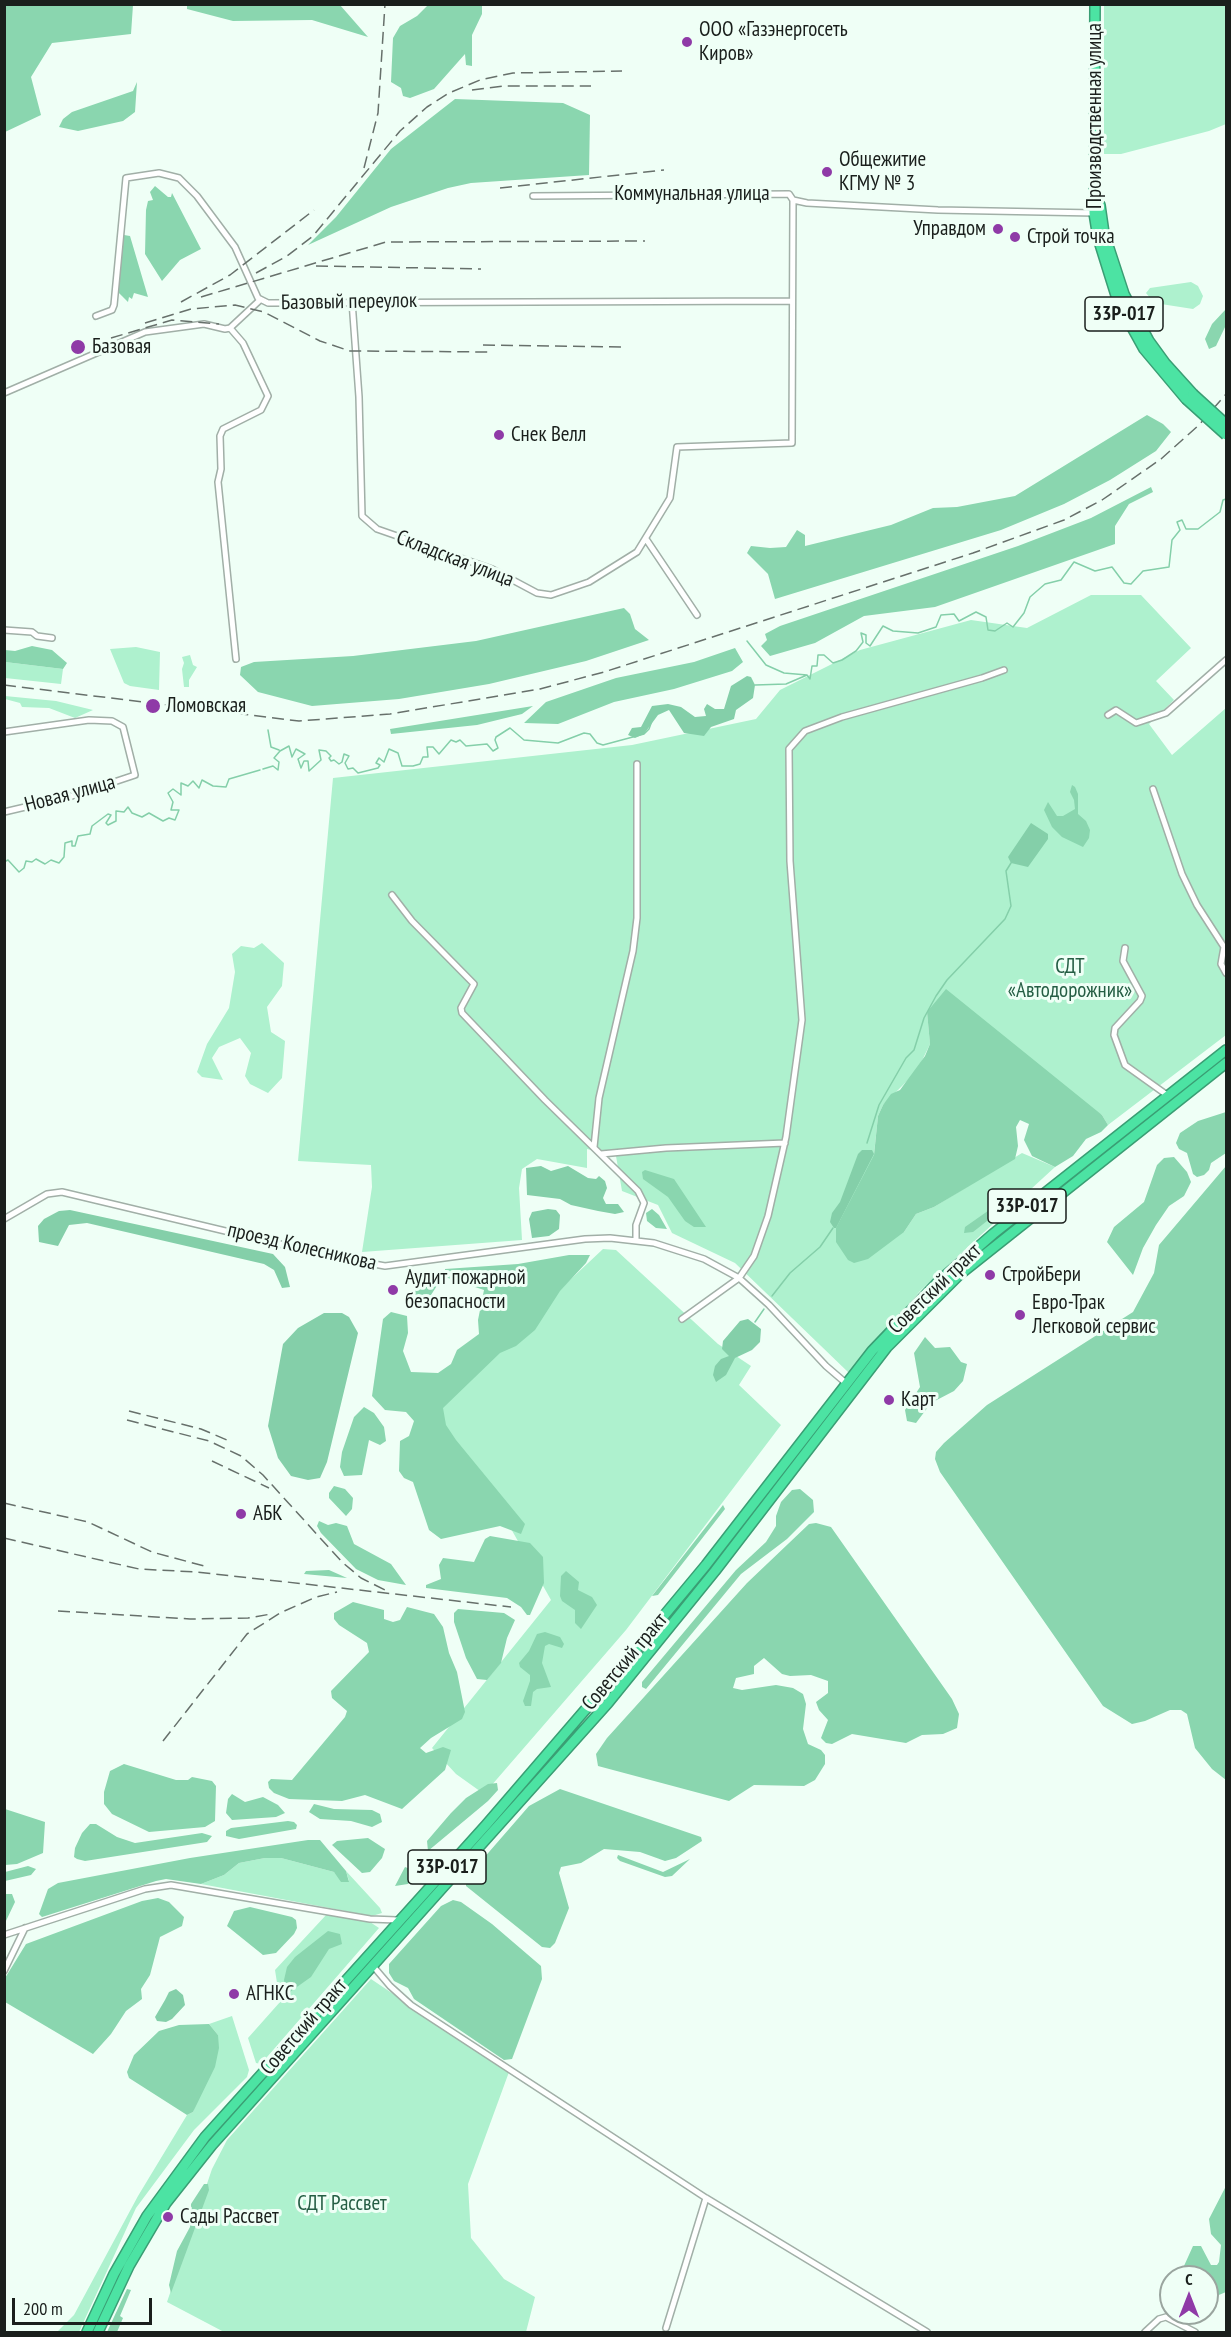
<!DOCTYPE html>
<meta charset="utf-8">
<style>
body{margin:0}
#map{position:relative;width:1231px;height:2337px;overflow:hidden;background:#effff6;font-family:"PT Sans Narrow",sans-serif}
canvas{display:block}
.frame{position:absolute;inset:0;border:6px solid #1a1f1c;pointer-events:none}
.north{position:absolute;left:1159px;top:2265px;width:60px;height:60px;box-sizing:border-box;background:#effff6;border:2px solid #9aa59f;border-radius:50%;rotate:0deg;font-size:16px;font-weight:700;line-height:24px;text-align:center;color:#1a1f1c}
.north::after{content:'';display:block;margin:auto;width:21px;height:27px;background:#8f3aa7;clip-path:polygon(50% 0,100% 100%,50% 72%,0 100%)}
.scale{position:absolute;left:12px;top:2298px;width:140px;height:27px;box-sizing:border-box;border:3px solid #1a1f1c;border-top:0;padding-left:8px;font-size:18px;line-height:21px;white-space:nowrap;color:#1a1f1c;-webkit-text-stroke:4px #effff6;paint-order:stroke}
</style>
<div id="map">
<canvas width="1231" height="2337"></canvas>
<div class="frame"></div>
<div class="north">С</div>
<div class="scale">200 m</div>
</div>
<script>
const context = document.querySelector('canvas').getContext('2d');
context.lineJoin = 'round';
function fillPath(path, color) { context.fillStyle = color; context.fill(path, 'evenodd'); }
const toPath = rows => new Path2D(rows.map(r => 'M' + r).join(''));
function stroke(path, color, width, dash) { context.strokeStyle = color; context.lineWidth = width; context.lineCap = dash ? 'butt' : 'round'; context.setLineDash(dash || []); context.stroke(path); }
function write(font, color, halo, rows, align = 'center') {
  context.font = font + ' "PT Sans Narrow",sans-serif'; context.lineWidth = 6; context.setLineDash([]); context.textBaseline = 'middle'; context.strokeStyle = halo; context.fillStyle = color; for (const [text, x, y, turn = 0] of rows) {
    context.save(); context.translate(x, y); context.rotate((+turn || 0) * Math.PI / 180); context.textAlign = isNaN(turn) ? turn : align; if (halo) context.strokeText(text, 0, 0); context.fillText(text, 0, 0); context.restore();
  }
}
fillPath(toPath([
 [1104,5,1226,5,1226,124,1209,131,1121,154,1104,154],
 [1191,282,1198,286,1203,296,1200,304,1193,309,1161,304,1151,299,1146,293,1150,288],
 [1091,595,1141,595,1191,648,1156,681,1174,700,1149,724,1172,755,1226,708,1226,1035,1108,1125,1102,1115,927,1012,930,1044,917,1071,883,1105,878,1116,874,1154,904,1232,916,1214,934,1207,1022,1153,1055,1167,920,1291,849,1373,735,1263,672,1233,658,1205,622,1191,616,1156,587,1149,587,1168,537,1159,522,1169,519,1188,522,1240,362,1252,372,1187,371,1165,298,1161,333,778,632,745,756,719,780,690,860,650,971,620,1027,628],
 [136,647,160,652,159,690,130,686,124,683,110,649],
 [190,655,193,665,197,667,189,680,189,687,184,687,182,669,184,663,182,657],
 [5,662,63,669,61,684,5,678],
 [5,696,56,701,93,710,75,718,49,708,22,707,20,703,5,699],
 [262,943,284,963,282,986,267,1007,271,1032,285,1041,282,1078,268,1093,250,1084,245,1076,251,1053,240,1038,219,1047,212,1058,223,1080,202,1077,197,1072,207,1044,229,1008,235,972,232,954,241,946,254,948],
 [603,1249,616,1250,718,1344,751,1366,739,1385,781,1425,626,1630,484,1794,456,1774,432,1748,551,1600,487,1486,428,1413],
 [265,1858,281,1858,334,1872,349,1881,346,1871,380,1908,382,1913,372,1916,201,1884,224,1875,239,1863],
 [327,1914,367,1920,379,1928,261,2064,256,2063,248,2038,280,2002,275,1970],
 [371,1979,509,2072,468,2184,471,2238,504,2279,535,2297,526,2332,224,2332,167,2302,212,2169,227,2140],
 [232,2016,249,2070,247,2077,194,2130,136,2208,79,2332,57,2332,74,2315,138,2196,187,2115,193,2112,218,2035,209,2024]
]), '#aef1ce');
fillPath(toPath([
 [5,4,133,5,131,34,52,43,31,77,41,115,5,132],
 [187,5,340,5,368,37,312,20,233,21,187,9],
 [428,5,482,5,482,14,472,35,472,66,466,65,465,54,434,89,410,98,403,96,401,88,391,82,393,38,400,26,417,16],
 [137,82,135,112,123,121,78,131,59,127,63,119,72,112,133,91],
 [455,99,563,103,590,115,589,175,471,183,448,188,391,207,308,245,336,217,391,149],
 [155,186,168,197,171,197,172,193,201,249,180,260,162,281,145,254,146,210,148,201,153,200,150,192],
 [124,235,130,236,148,297,134,293,132,299,129,297,128,302,117,291],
 [1226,309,1226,325,1216,346,1209,349,1205,339,1212,324],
 [1147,415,1163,424,1171,432,1156,451,1110,480,1064,504,1001,530,775,599,768,574,747,553,751,546,770,548,786,547,797,530,805,535,805,546,891,525,933,508,957,507,1015,496],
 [1151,487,1153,492,1129,504,1115,526,1115,544,935,607,864,616,815,643,770,656,761,646,767,640,765,634,780,626,1018,546,1091,518],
 [624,608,630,614,635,629,649,640,586,661,489,684,399,699,312,706,258,692,240,675,241,667,254,662,353,656,476,641],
 [32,646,52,650,67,663,63,669,5,662,5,650,15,651],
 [735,648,743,662,732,671,674,689,614,702,558,724,524,723,546,702,616,678,694,662],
 [533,706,522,714,477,725,391,734,390,729],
 [1072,785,1075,787,1078,794,1078,814,1086,821,1090,830,1089,838,1083,847,1062,837,1052,827,1044,810,1048,802,1057,816,1063,816,1075,809,1074,800,1070,792],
 [946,989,1102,1115,1108,1125,1101,1132,1086,1139,1073,1156,1055,1167,1032,1156,1024,1140,1029,1124,1020,1120,1016,1127,1018,1146,1015,1159,934,1207,916,1214,904,1232,868,1259,854,1263,848,1260,836,1242,836,1228,874,1155,878,1116,883,1105,891,1094,900,1090,925,1056,930,1044,927,1012],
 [1226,1112,1226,1153,1211,1163,1209,1170,1204,1175,1197,1177,1193,1174,1187,1153,1179,1149,1176,1143,1180,1133,1198,1121],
 [1174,1157,1187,1172,1191,1182,1184,1196,1169,1206,1156,1225,1143,1248,1133,1275,1107,1242,1114,1227,1144,1202,1157,1165,1164,1158],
 [1226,1166,1226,1780,1212,1769,1195,1748,1187,1714,1181,1710,1170,1710,1145,1721,1132,1724,1103,1706,940,1472,935,1459,936,1452,944,1443,987,1405,1133,1312,1154,1273,1159,1245],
 [645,1170,674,1179,706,1227,694,1227,685,1221,668,1197,643,1179,642,1172],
 [1015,1192,1020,1192,1020,1195,973,1232,964,1233,965,1227],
 [652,1209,659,1215,667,1229,656,1228,647,1221,646,1213],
 [569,1255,590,1255,586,1263,560,1291,535,1330,516,1346,500,1353,443,1408,446,1425,456,1440,525,1524,521,1534,500,1526,441,1539,429,1530,413,1482,404,1478,399,1471,400,1441,409,1436,414,1421,406,1412,385,1410,372,1396,383,1319,391,1312,407,1316,408,1333,403,1351,411,1372,438,1373,451,1364,457,1350,479,1334,478,1320,484,1290,445,1277,445,1269,518,1264],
 [424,1270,436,1272,438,1284,431,1295,420,1299,414,1294,413,1285,415,1275],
 [925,1337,935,1348,950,1347,961,1362,967,1364,963,1381,954,1391,931,1403,916,1423,907,1421,905,1410,920,1387,914,1353],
 [364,1407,374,1413,384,1427,386,1441,380,1445,369,1440,362,1475,344,1476,340,1467,342,1452,354,1417],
 [334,1486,345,1489,353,1498,352,1509,346,1516,329,1498,329,1493],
 [800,1489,813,1500,814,1512,787,1539,741,1574,646,1689,642,1687,642,1682,736,1570,766,1542,776,1526,776,1516,781,1502,792,1490],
 [723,1505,725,1509,658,1595,652,1596],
 [319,1521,328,1525,336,1523,347,1526,354,1544,391,1564,406,1585,378,1580,356,1569,321,1533,317,1526],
 [816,1523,831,1527,952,1699,959,1714,957,1728,943,1734,922,1735,906,1743,852,1734,832,1744,826,1743,821,1738,828,1720,819,1710,816,1702,828,1693,828,1681,811,1675,790,1676,782,1674,764,1658,754,1666,754,1674,736,1678,733,1688,742,1690,776,1685,793,1688,803,1694,806,1704,803,1729,808,1744,821,1750,825,1755,825,1764,815,1780,804,1786,754,1785,729,1801,598,1766,596,1754,607,1738,747,1583,809,1524],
 [490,1536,530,1543,543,1557,544,1583,530,1615,527,1615,521,1607,507,1598,426,1588,426,1585,441,1579,439,1565,443,1558,474,1562,485,1539],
 [329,1570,347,1578,304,1574,306,1571],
 [566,1571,579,1582,578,1590,592,1597,597,1605,581,1629,575,1623,575,1610,562,1601,560,1596,561,1576],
 [353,1602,384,1610,384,1619,393,1622,400,1620,407,1607,434,1614,443,1627,449,1653,457,1672,465,1712,462,1719,431,1738,420,1748,426,1753,443,1747,451,1750,445,1770,402,1809,365,1795,342,1801,289,1799,274,1793,269,1788,268,1782,271,1779,292,1780,345,1717,347,1711,332,1698,331,1691,369,1652,367,1643,339,1625,334,1619,334,1613],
 [458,1609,504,1613,515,1620,507,1638,501,1663,487,1680,477,1679,466,1658,454,1622,454,1613],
 [545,1632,560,1637,564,1644,562,1648,549,1644,545,1646,542,1663,551,1687,537,1689,533,1692,531,1706,525,1706,523,1701,530,1681,530,1675,520,1667,519,1663,529,1651,537,1634],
 [124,1764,176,1780,188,1780,192,1777,212,1781,216,1786,215,1821,205,1827,149,1832,112,1814,104,1804,104,1792,110,1771],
 [497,1783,498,1790,488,1801,428,1851,427,1841,451,1813,466,1798,488,1784],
 [560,1789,701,1837,702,1841,676,1858,665,1861,640,1852,604,1849,581,1863,561,1867,559,1873,569,1908,555,1943,550,1948,542,1947,466,1886,466,1882,469,1875,529,1806],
 [232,1794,245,1802,263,1797,278,1805,285,1813,276,1817,232,1820,226,1813,228,1799],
 [314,1804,334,1809,372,1810,380,1814,382,1822,372,1827,351,1821,320,1819,309,1812],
 [5,1809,45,1822,43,1853,17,1864,5,1865],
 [288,1821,294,1822,297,1825,296,1829,239,1839,226,1836,226,1831,231,1828],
 [90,1824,96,1824,117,1837,135,1843,202,1833,212,1836,207,1842,85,1861,77,1859,74,1857,75,1848,82,1833],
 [368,1838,385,1849,382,1858,370,1872,362,1873,332,1845,337,1841],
 [308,1840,320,1840,346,1871,349,1882,341,1882,334,1872,281,1858,265,1858,239,1863,224,1875,201,1884,166,1879,156,1881,42,1917,39,1914,48,1889,58,1883,190,1858],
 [618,1855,663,1872,690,1859,672,1876,665,1877,620,1861,617,1858],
 [28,1866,36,1869,31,1875,5,1881,5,1872],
 [405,1867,418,1872,408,1884,395,1886],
 [5,1894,12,1894,15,1902,5,1923],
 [158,1898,169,1902,184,1917,182,1926,160,1937,150,1975,141,1989,142,1999,126,2011,111,2034,93,2054,5,2002,5,1978,26,1944,142,1901],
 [453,1900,461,1902,492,1924,541,1966,542,1979,512,2059,504,2060,414,1999,408,1988,394,1981,389,1973,389,1964,441,1906],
 [250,1907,292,1917,296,1920,297,1928,294,1934,276,1953,263,1955,227,1926,234,1911],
 [328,1931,340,1934,342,1944,329,1949,311,1977,287,1994,284,1980,287,1967,295,1957],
 [209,2024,218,2035,219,2048,215,2067,193,2112,187,2115,129,2078,127,2072,134,2055,159,2031,179,2025],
 [204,2184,208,2184,209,2190,171,2293,169,2285,177,2251,190,2227,191,2204],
 [1226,2186,1226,2292,1214,2297,1207,2295,1207,2277,1179,2277,1193,2246,1201,2246,1211,2265,1217,2265,1219,2262,1221,2245,1211,2234,1209,2219],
 [127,2289,131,2290,120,2316,123,2318,117,2332,107,2332]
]), '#8ad6af');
fillPath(toPath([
 [747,676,751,677,755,685,753,698,736,710,734,719,711,727,704,736,684,733,669,710,658,715,644,734,635,738,628,735,632,728,641,727,652,706,668,704,681,707,695,717,706,716,704,709,707,704,715,709,724,709,731,686],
 [1031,823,1048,834,1048,839,1028,867,1011,863,1008,857],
 [862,1150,872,1150,874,1154,836,1228,834,1228,830,1222,832,1213,840,1202,858,1154],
 [541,1166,551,1171,568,1166,588,1178,596,1179,599,1176,605,1181,607,1188,603,1198,606,1204,618,1204,624,1212,615,1214,598,1211,571,1205,560,1199,527,1195,526,1168],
 [548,1209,556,1210,560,1215,559,1229,549,1236,532,1238,529,1219,532,1212],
 [70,1210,273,1254,285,1267,290,1287,282,1288,274,1270,264,1264,87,1223,69,1225,58,1246,39,1242,38,1226,44,1219,59,1211],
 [324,1313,342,1313,349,1317,358,1333,327,1462,320,1478,308,1480,291,1476,278,1458,268,1426,283,1344,298,1328],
 [748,1319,761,1329,760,1342,752,1350,735,1358,726,1375,716,1382,713,1375,715,1366,721,1359,729,1356,722,1349,723,1341,740,1321],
 [176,1989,183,1995,185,2005,172,2019,166,2022,157,2021,155,2017,165,2000,169,1992]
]), '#84cfa9');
stroke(toPath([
 [747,641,766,665,784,673,807,675],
 [755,685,786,684,807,675,810,679,812,666,817,666,818,655,824,655,833,663,842,660,856,651,863,642,861,633,866,635,866,643,870,646,883,626,893,631,918,633,936,627,941,615,954,614,959,621,976,612,986,617,988,630,995,631,1007,623,1013,627,1024,613,1030,597,1045,584,1061,580,1074,562,1095,571,1112,567,1124,583,1131,584,1143,571,1169,567,1172,540,1180,530,1177,522,1182,520,1186,529,1198,529,1220,512,1223,500,1226,499],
 [268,730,271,747,279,750],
 [263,769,273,766,278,770,279,762,274,758,280,751,289,746,292,757,296,749,305,754,298,759,301,768,304,761,308,761,309,771,321,760,319,750,326,751,331,756,329,758,331,761,334,760,339,764,342,762,344,754,349,756,345,763,348,769,353,768,358,773,378,768,380,765,376,763,379,758,384,762,389,749,398,753,402,766,413,766,420,764,423,757,428,757,427,747,433,747,439,754,451,740,456,742,460,740,466,746,487,744,493,751,498,748,495,740,496,737,510,728,524,740,558,743,584,733,590,734,597,743,603,745,644,734,649,729,653,718],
 [4,862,8,860,19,872,24,868,26,861,32,862,36,859,45,864,51,860,59,863,64,857,65,843,72,841,72,846,75,846,78,836,90,834,92,826,108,814,111,815,106,823,108,825,116,821,116,811,124,812,128,807,132,813,142,817,149,813,163,821,169,818,175,820,179,810,171,810,173,802,168,793,173,789,181,795,181,783,188,786,193,781,199,788,202,780,213,786,226,787,229,779,260,770],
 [867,1143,879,1105,906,1058,914,1050,924,1018,936,996,947,980,1005,919,1011,906,1006,871,1011,863],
 [772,1296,790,1273,820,1247,833,1228],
 [755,1322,764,1309]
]), '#84cfa9', 1.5);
const street = toPath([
 [533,196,789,194,793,200,807,203,938,210,1095,213],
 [352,301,359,397,362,516,377,529,492,569,537,593,551,595,589,582,637,552,670,498,677,447,792,443,793,200],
 [96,316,112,310,114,305,126,178,159,173,179,178,197,196,235,247,258,298,268,303,791,301],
 [230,328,243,343,268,396,261,410,223,429,220,436,221,469,218,482,236,659],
 [4,393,145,332,204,324,225,329,230,328,260,300],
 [646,539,697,615],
 [4,630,32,632,37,636,52,638],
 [1108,715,1116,710,1136,723,1166,713,1226,660],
 [4,732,89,720,112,721,123,727,135,775,72,796,4,812],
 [1153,789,1182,874,1197,905,1224,947,1221,964,1226,973],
 [392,895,412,921,474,984,461,1008,462,1013,545,1100,638,1191,644,1203,636,1225,636,1239],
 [1125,948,1123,961,1142,996,1140,1001,1115,1028,1114,1035,1125,1065,1167,1095],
 [594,1147,599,1098,633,951,637,918,637,764],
 [601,1154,666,1148,785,1143],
 [4,1219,47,1194,62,1192,330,1256,385,1266,585,1239,610,1238,654,1243,704,1259,739,1278,769,1305,826,1366,847,1384],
 [682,1319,739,1278,754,1256,768,1216,786,1137,802,1020,790,861,789,749,805,731,842,717,982,678,1004,670],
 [4,1935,145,1889,171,1885,370,1919,397,1920],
 [373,1966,390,1986,411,2005,706,2198,927,2332],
 [4,1971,25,1928],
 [666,2328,706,2198],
 [1145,2332,1159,2319,1166,2317,1195,2332]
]);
const highway = toPath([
 [1095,4,1094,213,1098,238,1118,302,1144,349,1186,399],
 [1100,205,1104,233,1124,294,1149,341,1165,363,1193,394],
 [87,2332,114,2274,147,2216,205,2137,486,1825,598,1695,706,1565,872,1351,939,1281,993,1234,1226,1050],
 [98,2332,129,2266,166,2203,212,2145,608,1703,715,1571,887,1347,959,1275,1226,1063]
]);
stroke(street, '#a1afa7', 8);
stroke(highway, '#3a9e74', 12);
stroke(street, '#fff', 5);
stroke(highway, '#4ce3a3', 9);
stroke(toPath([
 [472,90,504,86,591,86],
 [364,168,378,113,385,4],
 [500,188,664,170],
 [316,266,481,269],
 [256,273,287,256,313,236,400,131,427,107,449,93,480,80,513,73,622,71],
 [201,297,386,242,645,241],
 [181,302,230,275,314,210],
 [145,323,191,309,235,305,264,312,320,341,350,351,493,352],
 [111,338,172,320,219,324],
 [483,345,627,347],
 [4,685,299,721,390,714,540,689,604,672,973,553,1064,520,1102,500,1161,459,1199,425,1226,394],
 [129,1411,201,1429,227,1440],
 [127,1420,209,1441,241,1456,263,1475,342,1562,361,1578,385,1590],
 [212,1461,269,1488],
 [4,1503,88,1522,152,1552,204,1566],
 [4,1538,139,1569,197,1572,511,1607],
 [58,1611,190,1619,248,1618,271,1614],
 [163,1741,247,1634,280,1613,316,1597,337,1592]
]), '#67706b', 1.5, [12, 6]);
const highwayBridge = toPath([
 [1193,394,1226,424],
 [1186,399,1226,435]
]);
stroke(highwayBridge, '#3a9e74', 12, []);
stroke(highwayBridge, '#4ce3a3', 9);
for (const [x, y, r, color] of [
 [687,42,6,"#8f3aa7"],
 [827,172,6,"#8f3aa7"],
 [998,229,6,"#8f3aa7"],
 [1015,237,6,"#8f3aa7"],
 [78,347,8,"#8f3aa7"],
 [499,435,6,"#8f3aa7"],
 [153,706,8,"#8f3aa7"],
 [990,1275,6,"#8f3aa7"],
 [393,1290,6,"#8f3aa7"],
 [1020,1315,6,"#8f3aa7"],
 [889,1400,6,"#8f3aa7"],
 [241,1514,6,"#8f3aa7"],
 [234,1994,6,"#8f3aa7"],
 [168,2217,6,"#8f3aa7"]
]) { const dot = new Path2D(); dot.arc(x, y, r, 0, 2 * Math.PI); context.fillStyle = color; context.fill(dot); stroke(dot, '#effff6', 2); }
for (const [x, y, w] of [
 [1124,314,78],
 [1027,1206,78],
 [447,1867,78]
]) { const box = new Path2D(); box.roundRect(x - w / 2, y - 17, w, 34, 4.5); context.fillStyle = '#effff6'; context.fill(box); stroke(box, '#1a1f1c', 1.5); }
write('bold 20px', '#1a1f1c', null, [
 ["33Р-017",1124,314],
 ["33Р-017",1027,1206],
 ["33Р-017",447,1867]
]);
write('21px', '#1a1f1c', '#effff6', [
 ["ООО «Газэнергосеть",699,30],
 ["Киров»",699,54],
 ["Общежитие",839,160],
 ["КГМУ № 3",839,184],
 ["Управдом",986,229,"right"],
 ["Строй точка",1027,237],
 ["Базовая",92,347],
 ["Снек Велл",511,435],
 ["Ломовская",166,706],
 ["СтройБери",1002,1275],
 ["Аудит пожарной",405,1278],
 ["безопасности",405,1302],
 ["Евро-Трак",1032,1303],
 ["Легковой сервис",1032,1327],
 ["Карт",901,1400],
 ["АБК",253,1514],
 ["АГНКС",246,1994],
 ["Сады Рассвет",180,2217]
], 'left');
write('21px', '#1a1f1c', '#effff6', [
 ["Производственная улица",1095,116,-90],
 ["Коммунальная улица",692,194],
 ["Базовый переулок",349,302,-1],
 ["Складская улица",455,559,21],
 ["Новая улица",70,794,-15],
 ["проезд Колесникова",302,1247,13],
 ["Советский тракт",935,1289,-44],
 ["Советский тракт",625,1662,-50],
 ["Советский тракт",304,2027,-49]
]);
write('21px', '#255e44', '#effff6', [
 ["СДТ",1070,967],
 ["«Автодорожник»",1070,991],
 ["СДТ Рассвет",342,2204]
]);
</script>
